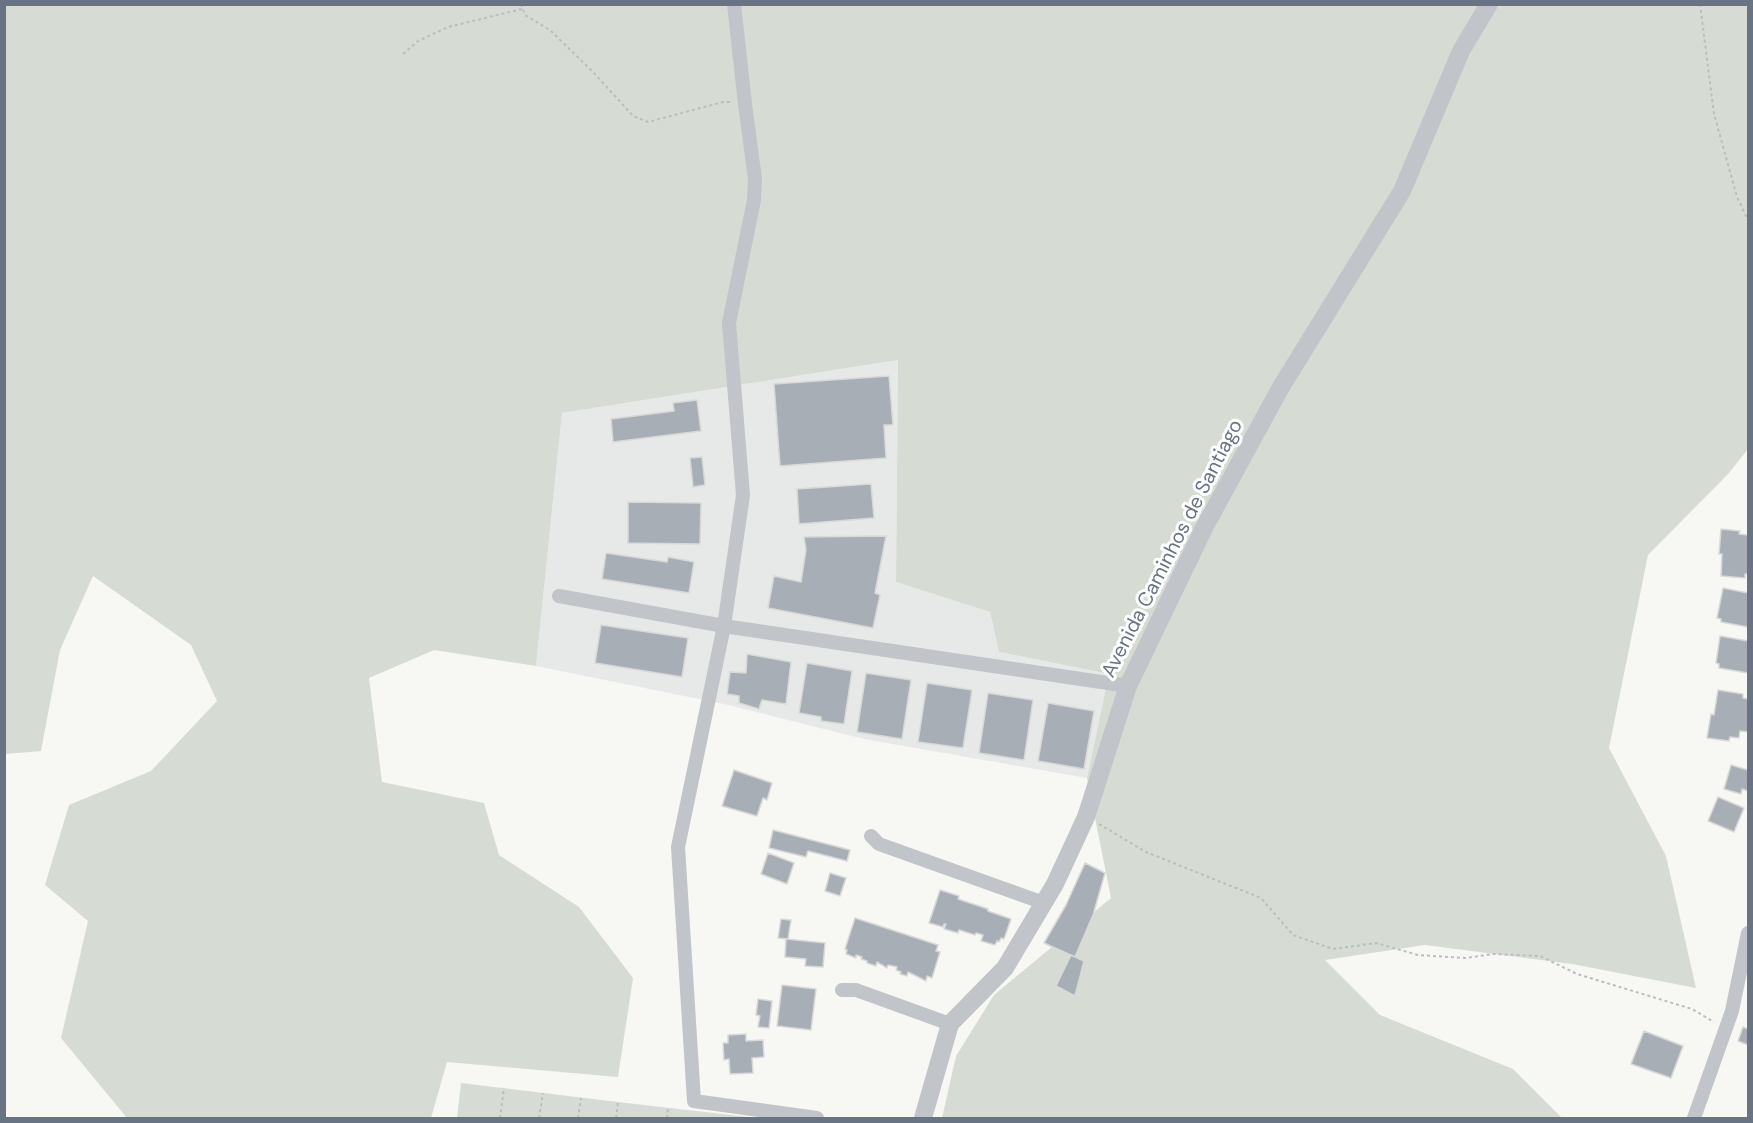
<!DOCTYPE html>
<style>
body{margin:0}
#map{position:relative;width:1753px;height:1123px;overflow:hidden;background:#f7f7f4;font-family:"DM Sans",sans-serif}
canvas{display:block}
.frame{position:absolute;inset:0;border:6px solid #687384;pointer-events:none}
</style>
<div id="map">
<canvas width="1753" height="1123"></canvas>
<div class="frame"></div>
</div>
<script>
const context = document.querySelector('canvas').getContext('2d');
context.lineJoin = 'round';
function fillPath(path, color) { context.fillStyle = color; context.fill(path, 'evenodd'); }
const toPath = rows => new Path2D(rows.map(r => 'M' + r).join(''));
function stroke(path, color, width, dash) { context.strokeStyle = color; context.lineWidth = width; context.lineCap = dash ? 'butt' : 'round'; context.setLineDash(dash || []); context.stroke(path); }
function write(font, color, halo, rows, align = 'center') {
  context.font = font + ' "DM Sans",sans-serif'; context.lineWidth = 6; context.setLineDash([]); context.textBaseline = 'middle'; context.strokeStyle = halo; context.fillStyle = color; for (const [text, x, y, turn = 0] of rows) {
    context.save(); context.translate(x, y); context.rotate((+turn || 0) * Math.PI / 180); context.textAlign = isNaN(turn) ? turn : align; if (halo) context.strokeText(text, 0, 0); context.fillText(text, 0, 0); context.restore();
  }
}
fillPath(toPath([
 [898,360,896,582,990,612,999,652,1109,674,1087,778,864,739,724,704,536,666,562,413]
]), '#e7e8e8');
fillPath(toPath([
 [5,5,1748,5,1748,449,1729,473,1648,555,1609,748,1666,856,1696,988,1572,964,1425,945,1325,960,1380,1015,1513,1069,1562,1118,942,1118,956,1056,994,995,1111,898,1087,778,1109,674,999,652,990,612,896,582,898,360,562,413,536,666,434,650,369,678,382,782,484,803,499,855,579,907,633,978,618,1077,447,1062,431,1118,127,1118,61,1038,88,921,45,885,69,805,151,771,217,701,191,645,93,576,60,650,41,751,5,754],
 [461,1083,618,1102,757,1118,457,1118]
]), '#d6dcd4');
const building = toPath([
 [889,376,893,425,884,425,886,458,780,466,774,384,889,376],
 [697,400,701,431,613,442,611,419,674,411,673,403,697,400],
 [702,457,705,485,693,487,690,458,702,457],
 [871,484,874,518,799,524,797,489,871,484],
 [628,502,701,503,700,544,628,543,628,502],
 [1721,529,1740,531,1739,534,1748,535,1748,574,1745,574,1745,578,1721,576,1722,554,1719,554,1721,529],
 [886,536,875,593,880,595,873,628,768,608,774,576,801,582,806,550,804,537,886,536],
 [606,553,667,562,668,557,694,562,689,593,602,579,606,553],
 [1723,588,1748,593,1748,627,1721,622,1721,619,1717,618,1723,588],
 [601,625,688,638,682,677,595,663,601,625],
 [1720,636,1748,641,1748,673,1719,668,1719,664,1716,663,1720,636],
 [747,654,791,662,786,704,762,700,759,709,739,703,739,696,727,694,730,672,746,673,747,654],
 [807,663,852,671,844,724,821,721,821,717,799,713,807,663],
 [866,673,911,680,902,739,857,732,866,673],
 [927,683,972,690,963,748,918,742,927,683],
 [1718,690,1743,694,1743,698,1748,699,1748,732,1740,731,1739,738,1730,737,1729,741,1707,738,1711,714,1714,715,1718,690],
 [988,693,1033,700,1024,760,979,753,988,693],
 [1048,703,1094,711,1084,769,1038,761,1048,703],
 [1731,765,1748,770,1748,791,1742,789,1741,794,1724,789,1731,765],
 [734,770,772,783,767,800,763,798,757,816,722,806,734,770],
 [1718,797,1744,808,1734,832,1708,821,1718,797],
 [773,830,850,850,847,861,808,851,806,857,769,848,773,830],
 [768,853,794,863,787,884,761,874,768,853],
 [1085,863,1105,873,1093,915,1075,957,1044,943,1066,905,1085,863],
 [830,873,846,878,840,896,825,891,830,873],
 [940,890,959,896,958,899,988,909,988,911,1011,919,1004,939,1001,938,999,942,997,941,995,945,981,941,983,935,976,933,975,935,959,930,958,933,944,929,946,924,944,924,943,927,929,923,940,890],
 [855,918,938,945,936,951,940,952,932,978,927,976,926,981,908,972,907,976,900,974,901,972,896,970,897,967,888,965,887,968,877,962,876,966,867,963,867,961,861,959,862,957,856,955,856,958,846,954,847,950,845,949,855,918],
 [781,919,791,920,788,939,778,938,781,919],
 [786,939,825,943,823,967,805,966,806,959,785,957,786,939],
 [1071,955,1084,961,1075,996,1056,986,1071,955],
 [782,985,816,989,811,1030,777,1026,782,985],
 [758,999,772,1001,769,1028,758,1027,760,1016,756,1015,758,999],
 [1743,1027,1748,1029,1748,1045,1738,1041,1743,1027],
 [1644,1031,1683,1046,1671,1078,1631,1064,1644,1031],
 [746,1034,746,1041,763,1040,764,1057,752,1058,753,1073,730,1074,729,1059,724,1060,723,1043,728,1043,728,1035,746,1034]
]);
fillPath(building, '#a8aeb5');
stroke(building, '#d8d9d7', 1.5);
stroke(toPath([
 [521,4,525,15,550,30,594,73,633,116,648,122,723,102,730,102],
 [1700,4,1714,114,1737,197,1748,220],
 [403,54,418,41,448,27,522,9],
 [1099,824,1146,852,1261,898,1293,935,1333,949,1376,943,1418,955,1465,958,1494,954,1540,956,1577,974,1692,1009,1714,1022],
 [500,1118,504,1088],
 [539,1118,543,1093],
 [578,1118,581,1098],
 [616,1118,618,1102],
 [667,1118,668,1108]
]), '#bbbdc0', 2, [3, 3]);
stroke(toPath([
 [734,4,745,104,755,179,754,200,729,323,743,495,724,626,678,847,694,1101,817,1118],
 [559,596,724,626,1128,686],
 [871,836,879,844,1044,903],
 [842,990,856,990,950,1024],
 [1694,1118,1732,1011,1748,933]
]), '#c1c4c8', 14);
stroke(toPath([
 [923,1118,950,1024,1005,968,1055,884,1086,817,1128,686,1204,528,1281,387,1402,191,1461,51,1489,4]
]), '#c1c4c8', 18);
write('20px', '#687384', '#fff', [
 ["Avenida Caminhos de Santiago",1173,549,-63]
]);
</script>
